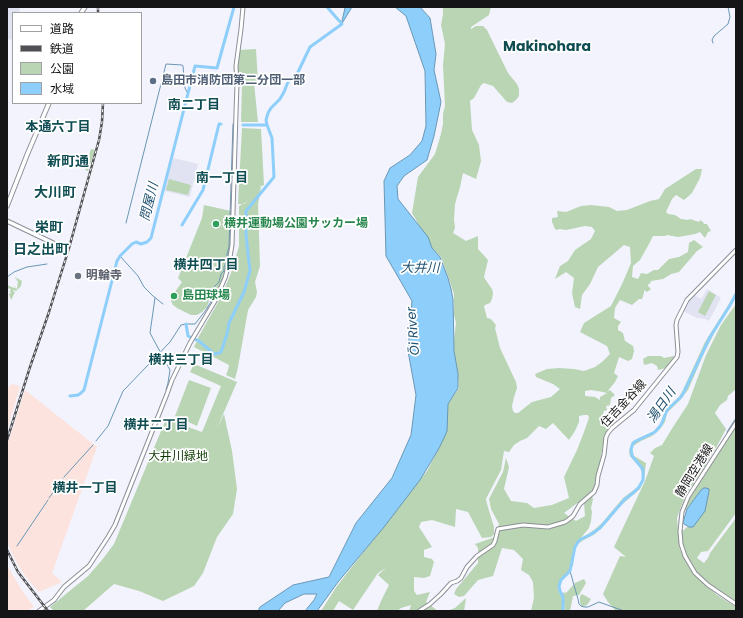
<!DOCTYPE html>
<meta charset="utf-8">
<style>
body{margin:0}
#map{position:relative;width:743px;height:618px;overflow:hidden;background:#f2f3fc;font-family:Poppins,"Noto Sans JP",sans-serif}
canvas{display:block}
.frame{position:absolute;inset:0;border:8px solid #151518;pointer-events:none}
.legend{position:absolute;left:12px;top:12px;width:130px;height:92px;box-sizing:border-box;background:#fff;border:1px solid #a1a1a3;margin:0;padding:5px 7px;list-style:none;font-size:12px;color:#151518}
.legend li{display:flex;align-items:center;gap:8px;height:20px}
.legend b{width:20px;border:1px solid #a1a1a3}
</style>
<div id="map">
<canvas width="743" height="618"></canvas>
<div class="frame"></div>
<ul class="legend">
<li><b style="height:5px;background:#fff"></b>道路</li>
<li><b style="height:5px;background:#505054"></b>鉄道</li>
<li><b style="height:11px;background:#b9d5b4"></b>公園</li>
<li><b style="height:11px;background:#8dcffa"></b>水域</li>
</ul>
</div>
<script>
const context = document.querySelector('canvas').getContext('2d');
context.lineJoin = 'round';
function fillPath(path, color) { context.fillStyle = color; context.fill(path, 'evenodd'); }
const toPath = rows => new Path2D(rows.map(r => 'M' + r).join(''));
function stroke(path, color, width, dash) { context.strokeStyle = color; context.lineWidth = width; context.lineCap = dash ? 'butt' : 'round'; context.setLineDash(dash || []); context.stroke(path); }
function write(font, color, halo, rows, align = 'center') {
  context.font = font + ' Poppins,"Noto Sans JP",sans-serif'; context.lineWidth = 3.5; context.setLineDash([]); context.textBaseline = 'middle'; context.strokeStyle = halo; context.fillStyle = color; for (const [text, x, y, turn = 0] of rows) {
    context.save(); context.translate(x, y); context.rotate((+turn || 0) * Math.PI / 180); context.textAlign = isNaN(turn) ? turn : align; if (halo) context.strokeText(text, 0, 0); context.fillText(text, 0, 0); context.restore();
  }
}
fillPath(toPath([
 [12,384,20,386,7,431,7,389],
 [25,390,97,447,52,573,62,582,39,592,30,582,19,567,11,551,7,541,7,446],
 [7,565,21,589,34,607,27,611,7,611]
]), '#fde3dd');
fillPath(toPath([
 [7,7,20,7,19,13,13,13,13,40,7,39],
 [173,158,198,164,190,197,164,191],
 [707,289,721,298,709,321,705,319,697,318,683,311,688,300,694,295,701,299]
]), '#e1e3f3');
fillPath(toPath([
 [443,7,491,7,489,15,471,27,471,29,476,26,483,26,487,30,508,73,517,84,519,89,519,96,516,100,512,103,507,102,493,86,484,83,481,85,474,98,470,101,472,130,479,145,481,161,476,179,463,173,460,187,455,204,454,219,455,228,453,233,466,241,478,236,478,249,488,260,484,277,485,279,492,289,493,293,492,299,490,303,485,305,484,306,487,318,491,319,496,325,495,328,500,348,516,382,517,388,514,397,512,406,513,411,515,413,518,413,532,402,551,397,560,389,553,384,536,377,535,374,547,369,559,368,574,369,584,371,595,367,602,362,610,354,607,346,580,332,584,323,611,306,623,282,631,263,630,247,624,245,598,267,590,284,582,295,580,309,575,307,572,293,574,278,566,272,555,279,560,266,568,261,575,250,591,239,595,231,592,227,585,226,566,230,559,229,557,230,555,229,552,222,552,218,558,217,557,211,566,212,581,206,591,205,609,207,617,211,627,210,650,201,659,199,665,189,696,169,702,169,700,178,692,193,684,200,676,195,672,199,666,212,668,214,675,215,681,219,688,220,690,219,699,222,700,220,703,222,704,224,707,224,711,231,708,232,705,238,700,232,695,234,678,237,667,235,665,236,653,236,649,244,640,260,633,266,632,277,638,279,641,273,647,274,654,270,658,270,669,259,679,257,688,252,689,243,694,240,703,247,697,251,679,272,671,274,663,279,651,281,650,284,649,283,648,286,651,289,647,292,644,290,644,293,642,299,639,299,632,305,620,300,615,308,614,318,621,322,618,326,618,330,623,333,625,341,633,346,634,351,632,359,628,361,619,357,614,373,618,376,615,382,607,392,610,390,615,395,611,398,610,405,606,406,607,410,604,411,601,420,615,424,608,429,603,445,596,484,592,492,564,513,576,521,585,516,584,503,592,496,593,499,591,508,592,512,591,521,589,528,580,539,594,530,602,523,623,498,639,486,642,480,642,473,640,467,630,456,629,452,632,442,639,438,653,432,662,422,665,410,669,406,678,398,682,392,705,342,732,299,736,291,736,297,718,326,705,351,688,390,681,399,667,413,665,422,660,429,652,436,641,441,633,446,632,450,634,456,646,463,644,480,640,489,618,508,609,520,595,534,582,541,578,544,575,549,573,566,570,567,570,571,560,580,558,589,562,599,562,611,531,611,534,598,533,582,529,575,521,570,523,559,514,550,502,548,493,576,478,580,464,596,459,597,454,594,456,589,478,563,478,548,475,544,495,537,499,524,491,509,489,499,503,472,506,458,509,467,504,489,511,501,527,503,534,508,552,505,569,498,564,477,577,450,584,432,589,418,588,415,584,415,579,416,579,422,575,431,569,440,553,423,546,429,539,426,527,438,520,441,514,445,509,452,504,451,501,470,489,493,486,499,487,504,494,527,494,534,491,537,482,538,468,512,456,509,455,527,432,520,421,522,419,527,432,547,424,550,424,557,432,559,434,562,430,576,424,578,414,577,414,591,417,595,430,592,426,602,438,611,409,611,411,605,401,608,397,611,377,611,381,601,389,585,378,575,386,568,378,573,353,610,339,601,333,611,321,611,337,586,427,471,440,446,448,404,459,388,458,375,454,351,454,339,456,323,454,315,454,294,449,279,441,257,432,248,412,213,418,177,435,154,441,134,443,124,443,114,445,106,443,65,445,44,441,25,443,14],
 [591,390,603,392,607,393,600,397,600,400,595,397,585,396,585,391],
 [256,49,258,82,249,83,254,83,258,122,241,122,242,84,238,84,237,65,239,50],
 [242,128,261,129,264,185,259,187,261,187,258,204,260,266,255,282,257,292,256,297,248,310,238,367,235,379,226,375,228,370,229,365,194,347,199,336,221,297,231,273,239,246,239,206,248,201,244,204,238,204],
 [91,149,95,150,88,171,85,170],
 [169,179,191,185,188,195,166,190],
 [204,205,231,211,230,247,229,260,223,282,216,297,211,304,211,295,209,291,209,301,207,307,202,312,197,315,191,315,177,308,173,305,171,301,172,296,182,282,178,278,202,218],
 [15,277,22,281,21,286,16,291,13,290,13,291,15,292,11,300,9,294,11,293,10,291,11,289,7,288,7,285,14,288,16,286,15,288,17,289,18,281,16,280,17,279,15,278],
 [709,291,716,295,705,316,698,312],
 [736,304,736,389,728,396,727,400,720,405,715,413,726,429,717,446,697,479,687,492,680,509,677,518,680,550,689,567,698,578,717,595,736,607,736,611,616,611,608,602,603,594,620,556,626,557,614,547,645,481,654,456,650,453,655,448,662,445,673,427,688,404,706,355,721,325],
 [648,356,661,356,664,358,674,356,675,358,666,368,658,370,657,366,652,363,644,365,643,359],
 [194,364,237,382,217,428,224,414,232,451,237,489,233,514,217,537,203,573,194,586,163,601,139,591,114,584,83,611,54,611,50,607,88,576,102,560,114,544,166,419,202,432,221,386,190,372],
 [189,380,211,388,197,426,175,416],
 [736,426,736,513,708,551,701,552,697,558,704,563,708,558,710,553,736,518,736,601,708,583,694,569,686,554,681,538,681,530,684,530,687,527,689,527,704,488,701,490,684,512,681,521,686,504,696,486],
 [584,579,586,583,579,595,573,596,570,611,565,611,563,592,565,593,567,592,575,583],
 [582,594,591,599,587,605,582,607,580,603,580,596],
 [466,598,464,611,447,611,455,608]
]), '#b9d5b4');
const water = toPath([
 [346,7,352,7,341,25,345,8,346,7],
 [395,7,420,7,430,18,436,54,434,70,441,102,434,136,427,160,404,176,397,186,398,199,428,237,432,248,440,257,448,278,451,289,453,299,454,351,458,374,458,388,448,404,447,431,444,438,438,450,420,480,384,527,338,582,317,611,305,611,314,600,317,594,304,594,285,603,278,611,258,611,260,607,293,585,329,577,356,523,392,478,411,435,416,395,408,351,412,301,386,256,384,181,390,168,410,155,422,141,426,126,425,71,406,16,395,7],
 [704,488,706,488,709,489,709,491,705,511,693,527,689,527,684,524,683,522,687,509,701,490,704,488]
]);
fillPath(water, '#8dcffa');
stroke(water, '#6997b6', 1);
stroke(toPath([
 [713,43,712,40,714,36,728,24,730,17,728,7],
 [126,223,166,64,182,65,183,66,185,88,187,92],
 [120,256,138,276,144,287,153,296,163,304],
 [7,277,14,272,27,267,47,264],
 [155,298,150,333,170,370,168,383,166,390],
 [727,432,736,418],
 [96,441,108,426,123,391,126,388,170,342,181,325,186,324,195,324,206,310,216,293,214,290,213,288,219,282,221,274,224,271,224,267,227,260,227,254,229,247,233,124],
 [64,477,93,445],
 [49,498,63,479],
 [17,546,48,500],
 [570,571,578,599,579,604,581,606,584,607,588,607,599,602,624,611]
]), '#6997b6', 1);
stroke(toPath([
 [243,125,267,125],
 [182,225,203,190,219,124,221,124],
 [186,324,188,336,199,341,214,354,219,353,221,352,227,334,229,323,244,292,250,271,246,235,246,211,274,177,272,138,267,125,266,120,268,113,271,108,280,99,284,92,288,82,298,72,310,47,342,24,327,7],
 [70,396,78,395,81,393,84,390,117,261,120,256,132,244,136,242,141,244,147,242,151,238,195,66,217,68,234,7],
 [563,611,563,597,560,591,559,586,561,580,570,571,575,547,578,542,581,539,590,535,600,528,625,499,633,493,639,487,643,480,643,471,642,468,632,456,631,449,633,443,636,441,655,432,661,425,667,410,681,397,684,392,710,337,729,307,736,294]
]), '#8dcffa', 3);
const secondary = toPath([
 [736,423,688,497,682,512,680,531,681,544,685,556,695,573,708,585,736,604],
 [39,611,54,600,64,587,89,566,108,537,115,525,167,394,172,380,190,343,215,301,225,278,229,263,232,245,236,113,237,84,236,66,241,29,243,7],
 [419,611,430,604,441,594,451,583,457,581,461,578,467,567,477,556,493,545,495,541,498,529,523,525,548,527,565,522,568,520,573,516,580,504,594,492,597,485,598,476,604,455,606,437,608,433,612,428,634,410,677,357,678,352,676,325,677,320,687,300,736,250]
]);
const primary = toPath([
 [81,13,85,7],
 [7,206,27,155,49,103],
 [7,221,53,243]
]);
stroke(secondary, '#8d8e97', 5);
stroke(primary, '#8d8e97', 5.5);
stroke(secondary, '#fff', 3);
stroke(primary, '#fff', 3.5);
const rail = toPath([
 [98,7,98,13],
 [7,440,30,367,49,312,69,248,99,140,102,122,103,103],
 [7,550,18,572,48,611]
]);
stroke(rail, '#505054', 2.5);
stroke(rail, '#fff', 1, [3]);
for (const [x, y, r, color] of [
 [153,81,4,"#5c6f8a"],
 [216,224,4,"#2e9e5b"],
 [78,276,4,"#6b7280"],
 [174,296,4,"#2e9e5b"]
]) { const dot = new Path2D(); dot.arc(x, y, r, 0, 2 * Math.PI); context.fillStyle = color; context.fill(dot); stroke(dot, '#fff', 1.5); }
write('bold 12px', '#4e5e75', '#fff', [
 ["島田市消防団第二分団一部",161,81]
], 'left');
write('bold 12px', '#27864d', '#fff', [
 ["横井運動場公園サッカー場",224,224],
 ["島田球場",182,296]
], 'left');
write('bold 12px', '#5b616d', '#fff', [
 ["明輪寺",86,276]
], 'left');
write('12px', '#151518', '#fff', [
 ["住吉金谷線",624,404,-47],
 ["静岡空港線",695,471,-58]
]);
write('12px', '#0c3a02', '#fff', [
 ["大井川緑地",178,457]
]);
write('bold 13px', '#0f4d53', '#fff', [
 ["南二丁目",194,106],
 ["本通六丁目",58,128],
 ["南一丁目",222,179],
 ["横井四丁目",206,266],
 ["横井三丁目",181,361],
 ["横井二丁目",156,426],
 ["横井一丁目",85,489]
]);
write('italic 13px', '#225371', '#fff', [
 ["問屋川",150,202,-76],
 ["大井川",420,269],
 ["Ōi River",414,331,-95],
 ["湯日川",662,406,-55]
]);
write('bold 14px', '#0f4d53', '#fff', [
 ["Makinohara",547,47],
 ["新町通",68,162],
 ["大川町",55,193],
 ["栄町",49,228],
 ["日之出町",41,250]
]);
</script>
